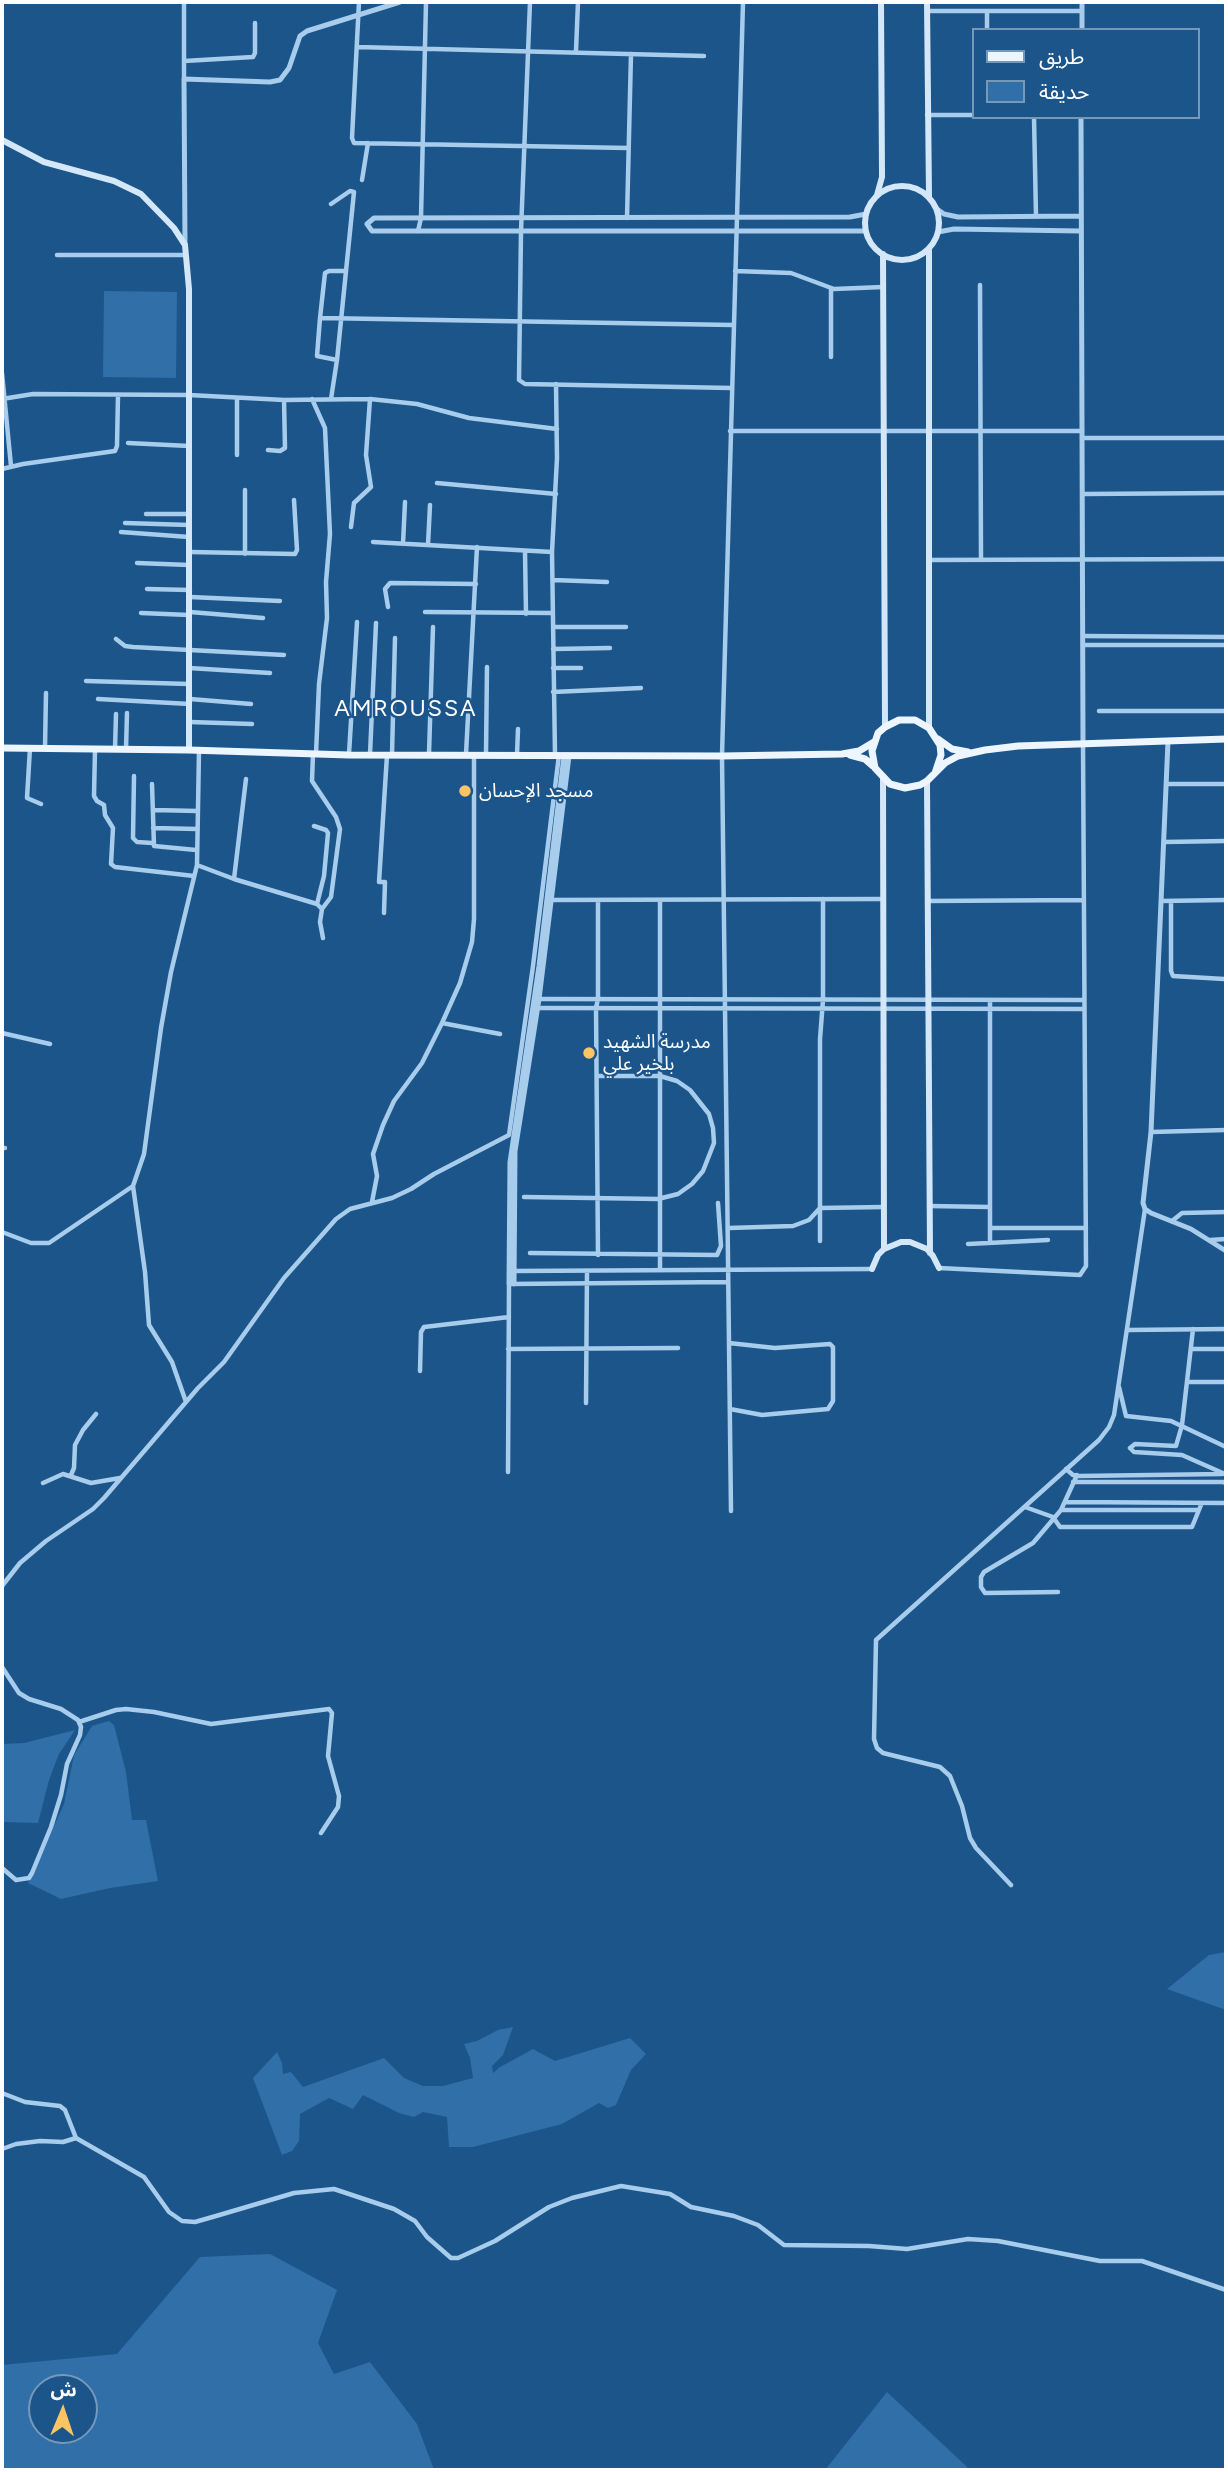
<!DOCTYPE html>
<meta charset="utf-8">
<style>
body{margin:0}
#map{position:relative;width:1228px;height:2472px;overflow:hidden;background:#1c558a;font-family:Figtree,"Noto Sans Arabic",sans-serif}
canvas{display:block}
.frame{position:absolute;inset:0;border:4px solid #fff;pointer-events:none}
.legend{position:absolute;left:972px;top:28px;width:228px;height:91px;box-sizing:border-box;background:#1c558a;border:2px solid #7799b9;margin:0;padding:9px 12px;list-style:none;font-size:21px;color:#fff}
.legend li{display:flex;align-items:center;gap:14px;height:35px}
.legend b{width:35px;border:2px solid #7799b9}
.north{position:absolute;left:28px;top:2374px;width:70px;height:70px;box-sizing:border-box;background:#1c558a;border:2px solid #7799b9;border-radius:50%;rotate:2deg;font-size:19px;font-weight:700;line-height:28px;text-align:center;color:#fff}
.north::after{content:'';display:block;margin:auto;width:24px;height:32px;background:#fcc465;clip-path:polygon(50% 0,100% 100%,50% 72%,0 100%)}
</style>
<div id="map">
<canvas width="1228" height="2472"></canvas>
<div class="frame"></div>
<ul class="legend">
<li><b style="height:9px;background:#edf5ff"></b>طريق</li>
<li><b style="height:19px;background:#306fa8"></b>حديقة</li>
</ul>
<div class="north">ش</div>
</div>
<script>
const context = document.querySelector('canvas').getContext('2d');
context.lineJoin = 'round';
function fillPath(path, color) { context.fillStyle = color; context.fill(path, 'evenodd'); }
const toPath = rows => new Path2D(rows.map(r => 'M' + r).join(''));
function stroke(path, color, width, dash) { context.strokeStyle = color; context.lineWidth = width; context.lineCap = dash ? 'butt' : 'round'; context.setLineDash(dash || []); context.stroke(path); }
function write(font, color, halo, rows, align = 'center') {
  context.font = font + ' Figtree,"Noto Sans Arabic",sans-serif'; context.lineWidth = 5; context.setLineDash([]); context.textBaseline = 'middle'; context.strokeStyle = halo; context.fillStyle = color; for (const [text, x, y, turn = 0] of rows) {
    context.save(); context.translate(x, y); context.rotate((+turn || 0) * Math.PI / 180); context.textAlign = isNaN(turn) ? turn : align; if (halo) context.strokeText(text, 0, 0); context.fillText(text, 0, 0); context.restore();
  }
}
fillPath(toPath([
 [104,291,177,292,176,378,103,377],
 [109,1721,114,1725,126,1772,132,1820,146,1820,158,1881,110,1888,61,1899,28,1883,64,1804,74,1755,92,1726],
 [75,1730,59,1754,49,1780,38,1823,2,1822,2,1744,24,1743],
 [1226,1952,1226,2010,1167,1989,1209,1955],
 [513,2027,503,2055,492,2066,493,2073,500,2067,533,2049,555,2061,630,2038,646,2054,631,2070,616,2105,608,2108,599,2103,562,2124,473,2147,449,2147,447,2117,423,2112,414,2117,399,2113,363,2095,353,2109,329,2098,300,2114,299,2141,292,2151,282,2155,253,2078,277,2052,282,2063,283,2074,291,2072,303,2087,384,2058,404,2078,423,2086,443,2086,473,2078,470,2058,464,2044,477,2041,498,2030],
 [270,2254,337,2290,318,2343,334,2374,370,2362,417,2424,434,2470,2,2470,2,2365,117,2354,200,2257],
 [84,2388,84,2430,42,2430,42,2388],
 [887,2392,965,2465,970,2470,825,2470]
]), '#306fa8');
stroke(toPath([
 [184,2,184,79],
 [359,2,352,138,354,143,628,148],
 [530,2,521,231,519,380,525,384,731,388],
 [927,11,1082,11],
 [987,11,987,30],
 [357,47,704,56],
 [576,51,578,2],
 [184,61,253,57,255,53,255,23],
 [927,115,974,115],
 [1034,117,1036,216],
 [362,180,368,143],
 [331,204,350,191,354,192,337,360,331,399],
 [627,218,631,54],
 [418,231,421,218,426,2],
 [57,255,185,255],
 [735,271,791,273,834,289,883,287],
 [980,285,981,560],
 [320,318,733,325],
 [831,357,831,289],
 [337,360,317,356,320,318,325,273,329,271,345,271],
 [2,373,11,466],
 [237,398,237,455],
 [2,399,33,394,189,395,284,400,370,399,417,404,469,418,557,429],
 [312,399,325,428,330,534,326,582,327,618,319,684,316,754],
 [730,431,1082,431],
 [1082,438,1226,438],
 [128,443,189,446],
 [268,450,280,451,285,448,284,400],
 [2,469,23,464,115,451,117,446,118,395],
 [437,483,556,494],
 [245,490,245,554],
 [1083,494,1226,493],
 [146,514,189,514],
 [125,523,189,525],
 [351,527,354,503,371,487,366,455,370,399],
 [121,532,189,537],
 [373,542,552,552],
 [403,544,405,502],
 [428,545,430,505],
 [525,551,526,614],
 [190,552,295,554,297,550,294,500],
 [929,560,1226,559],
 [137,563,189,565],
 [553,580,607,582],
 [147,589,190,590],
 [190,597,280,601],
 [388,607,385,589,390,583,476,584],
 [190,612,263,618],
 [425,612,552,613],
 [141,613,189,615],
 [553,627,626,627],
 [1084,636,1226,637],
 [116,639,125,646,133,647,284,655],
 [1083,645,1226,645],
 [553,649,610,648],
 [189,668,270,673],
 [553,668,581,668],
 [86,681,189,684],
 [553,692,641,688],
 [98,699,190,704],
 [190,699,251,704],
 [1099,711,1226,711],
 [190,722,252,724],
 [30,748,27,798,41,804],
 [45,748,46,693],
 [115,749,116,714],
 [126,749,127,713],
 [95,750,94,796,97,801,104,805,105,815,113,828,111,864,115,867,194,876],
 [313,754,312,781,336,817,340,829,331,897,322,909],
 [349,754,357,622],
 [370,754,376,623],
 [392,754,395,638],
 [429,754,433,627],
 [466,754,477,547],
 [486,754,487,667],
 [517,755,518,729],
 [555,755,552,552,557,458,556,384],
 [134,776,133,838,137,842,152,843],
 [152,784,154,846,196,850],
 [1167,784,1226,784],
 [154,810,197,811],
 [314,826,326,830,328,833,324,876,317,904],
 [153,828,197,829],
 [1164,842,1226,841],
 [197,865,234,879,317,904,322,909,320,922,323,938],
 [234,879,246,779],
 [548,900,882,899],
 [927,901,1084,900],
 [1161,901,1226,900],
 [1171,901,1171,971,1173,976,1224,979],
 [384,913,385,882,379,882,387,755],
 [538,999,1084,1000],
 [537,1008,1084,1009],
 [442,1023,500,1034],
 [2,1033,50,1044],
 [1151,1132,1226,1130],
 [2,1148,5,1148],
 [133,1186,145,1272,149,1325,172,1362,186,1402],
 [524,1197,658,1199,678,1194,692,1184,703,1171,714,1143,713,1128,709,1114,690,1090,677,1081,660,1076,597,1076],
 [372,1202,377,1176,373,1154,383,1125,394,1101,422,1063,442,1023,460,983,472,942,474,919,474,755],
 [929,1206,990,1207],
 [1172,1221,1182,1213,1226,1212],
 [729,1228,793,1226,809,1220,820,1208,884,1207],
 [990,1228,1086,1228],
 [2,1232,31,1243,49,1243,133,1186,144,1154,161,1028,171,972,197,865,199,751],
 [1210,1240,1226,1239],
 [820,1241,820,1039,823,1000,823,899],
 [990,1243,990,1000],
 [968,1244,1048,1240],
 [530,1253,717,1255,721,1246,718,1203],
 [598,1255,596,1008,598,999,598,900],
 [939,1268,1080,1275,1086,1266,1083,744],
 [660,1270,660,900],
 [513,1271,872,1269],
 [1193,1329,1182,1425,1176,1446,1135,1444,1130,1448,1134,1452,1182,1455,1225,1474],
 [1127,1330,1226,1329],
 [729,1343,775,1348,830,1344,833,1347,833,1401,828,1409,762,1415,730,1409],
 [508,1349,678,1348],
 [1191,1349,1226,1349],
 [420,1371,421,1332,424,1327,509,1317],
 [1187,1382,1226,1382],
 [1119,1387,1126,1416,1171,1421,1226,1447],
 [586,1403,587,1272],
 [1066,1469,1073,1475,1079,1476,1222,1474],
 [508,1472,509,1284,728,1282],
 [71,1475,74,1468,75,1445,83,1430,96,1414],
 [1073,1482,1223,1482,1226,1483],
 [43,1483,63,1474,91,1483,120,1478],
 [1065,1502,1226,1503],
 [1025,1507,1053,1517,1060,1527,1192,1527,1201,1505],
 [1061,1510,1199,1510],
 [731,1511,722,756,743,2],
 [2,1586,20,1563,46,1541,93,1509,104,1498,198,1388,224,1362,284,1278,336,1219,350,1209,392,1198,411,1189,434,1174,509,1135,533,966,559,755],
 [1058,1592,985,1593,981,1587,981,1577,984,1572,1033,1543,1061,1510,1077,1475],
 [2,1667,19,1693,29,1699,61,1709,78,1720,81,1727,80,1735,67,1764,61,1795,51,1827,32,1873,29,1878,16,1880,2,1868],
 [79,1722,116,1710,126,1709,154,1712,211,1724,329,1709,332,1713,328,1756,339,1796,338,1807,321,1833],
 [1011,1885,976,1848,970,1838,962,1806,950,1776,940,1767,883,1753,877,1748,874,1739,876,1640,1099,1440,1109,1427,1114,1415,1145,1209],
 [2,2093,25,2102,60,2106,65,2110,76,2138,144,2177,169,2212,182,2221,195,2222,216,2216,294,2193,334,2189,394,2209,415,2221,427,2237,451,2258,458,2258,495,2241,549,2207,572,2198,621,2186,670,2194,691,2207,734,2216,758,2225,784,2245,869,2246,907,2249,968,2239,998,2241,1100,2261,1142,2261,1226,2290],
 [2,2149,16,2144,40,2141,63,2142,76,2138]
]), '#a7ccec', 4.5);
stroke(toPath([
 [1082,30,1082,2],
 [1081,117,1083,744],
 [937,209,944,214,958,217,1080,216],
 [866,231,372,231,367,224,374,218,850,217,866,214],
 [938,232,954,229,1080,231],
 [185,245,184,79,270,82,280,80,289,68,300,36,307,31,400,2],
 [1168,741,1151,1132,1143,1203,1145,1209,1151,1213,1191,1229,1226,1251],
 [509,1284,510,1162,539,966,564,756],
 [514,1284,515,1151,539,999,569,756]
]), '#a7ccec', 5);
stroke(toPath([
 [927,2,929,197],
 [2,140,44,162,114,181,141,194,174,228,185,245,189,289,189,750],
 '865 223a37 37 0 1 1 74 0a37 37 0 1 1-74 0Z',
 [877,195,882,177,881,2],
 [929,249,929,728],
 [883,254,885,727],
 [883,779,884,1249],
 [927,781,930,1253],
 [872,1269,878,1255,884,1249,901,1242,910,1242,927,1249,933,1256,939,1268]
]), '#d4e7f9', 6);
stroke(toPath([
 [938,739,952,749,968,752],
 [2,748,189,750,349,755,722,756,842,754,859,751,874,742],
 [850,755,865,759,873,766],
 [935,773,941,755,940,745,929,728,915,720,899,720,885,727,878,733,872,751,875,768,890,784,905,788,920,785,927,781,945,763,958,756,985,750,1018,746,1226,739]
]), '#edf5ff', 7);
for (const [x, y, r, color] of [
 [465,791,7,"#fcc465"],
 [589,1053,7,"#fcc465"]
]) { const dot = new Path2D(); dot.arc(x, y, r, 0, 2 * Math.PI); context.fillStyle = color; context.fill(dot); stroke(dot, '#1c558a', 2.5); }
write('19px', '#fff', '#1c558a', [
 ["مسجد الإحسان",479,791],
 ["مدرسة الشهيد",603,1042],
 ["بلخير علي",603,1064]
], 'left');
context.letterSpacing = '2px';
write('23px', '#fff', '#1c558a', [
 ["AMROUSSA",406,709]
]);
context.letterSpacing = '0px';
</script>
